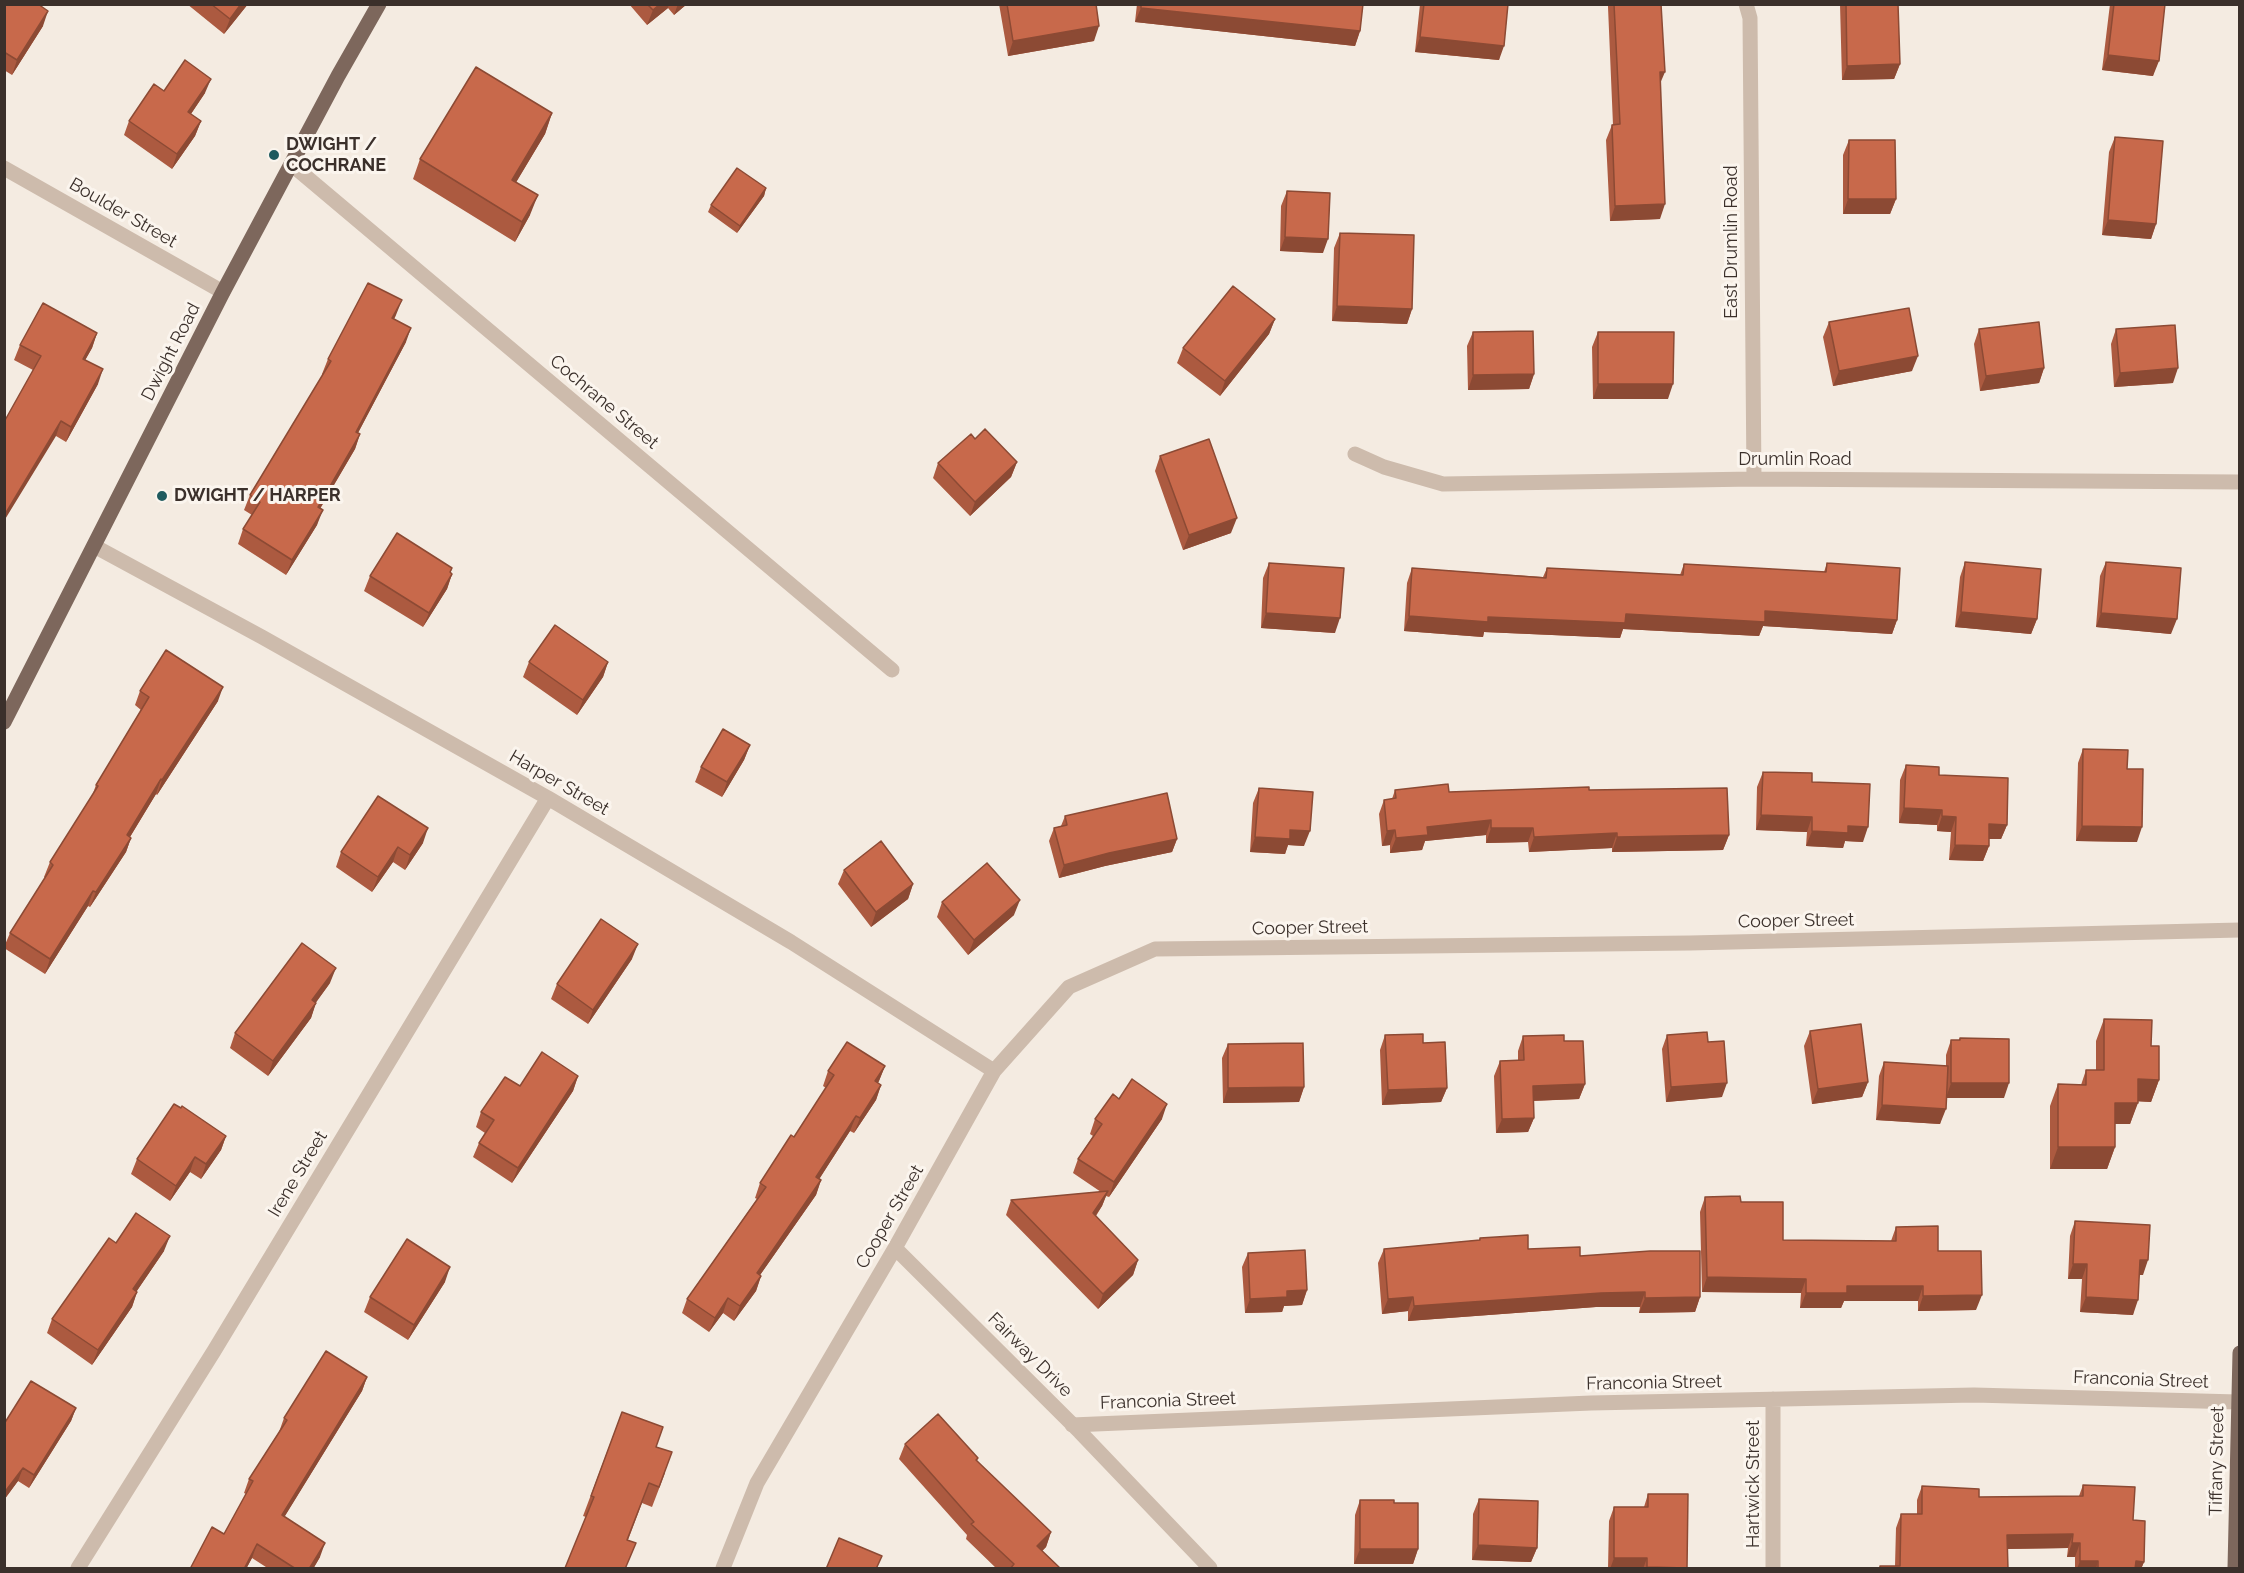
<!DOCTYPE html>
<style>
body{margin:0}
#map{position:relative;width:2244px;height:1573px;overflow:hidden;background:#f4ebe1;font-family:Raleway,sans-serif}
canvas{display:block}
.frame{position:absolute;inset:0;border:6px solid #3b302b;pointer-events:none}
</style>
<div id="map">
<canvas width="2244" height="1573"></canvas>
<div class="frame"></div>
</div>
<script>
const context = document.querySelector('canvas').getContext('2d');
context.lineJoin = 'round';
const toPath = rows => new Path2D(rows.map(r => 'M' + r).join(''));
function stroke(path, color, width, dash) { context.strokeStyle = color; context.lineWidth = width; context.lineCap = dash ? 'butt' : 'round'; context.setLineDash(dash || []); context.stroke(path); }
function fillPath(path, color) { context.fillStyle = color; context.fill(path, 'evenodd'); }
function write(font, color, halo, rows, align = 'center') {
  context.font = font + ' Raleway,sans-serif'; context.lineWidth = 6; context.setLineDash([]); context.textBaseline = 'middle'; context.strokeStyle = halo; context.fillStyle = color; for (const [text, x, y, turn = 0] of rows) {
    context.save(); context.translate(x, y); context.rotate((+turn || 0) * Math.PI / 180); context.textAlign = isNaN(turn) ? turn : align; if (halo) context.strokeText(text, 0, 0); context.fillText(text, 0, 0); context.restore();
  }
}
stroke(toPath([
 [1746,4,1750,18,1754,479],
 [291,164,892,670],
 [4,168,223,292],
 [1355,454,1384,467,1443,484,1754,479,2240,482],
 [94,546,262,637,548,798,791,942,994,1071],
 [895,1248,1080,1432,1210,1568],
 [1072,1425,1591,1403,1974,1395,2238,1402],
 [78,1568,214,1351,548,798],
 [723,1568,757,1483,895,1248,994,1071,1069,987,1155,949,1690,943,2240,930],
 [1773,1568,1773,1399]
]), '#cdbbac', 15);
stroke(toPath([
 [4,722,223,292,338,76,379,4],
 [2235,1568,2240,1353]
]), '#7d675c', 15);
fillPath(toPath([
 [4,4,43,26,12,75,4,70],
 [187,4,248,4,224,34],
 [629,4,687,4,674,15,668,8,647,25],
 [999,4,1096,4,1094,41,1008,56],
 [1137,4,1363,4,1360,31,1355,46,1135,22],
 [1420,4,1508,4,1499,60,1415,52],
 [1608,4,1661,4,1660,219,1610,221,1606,140,1612,125,1613,125,1608,7],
 [1840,4,1898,4,1900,64,1894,79,1842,80],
 [2110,4,2165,4,2153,76,2102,70],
 [164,91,205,93,191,114,201,121,195,136,172,169,124,135,129,121],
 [552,113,545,134,516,182,530,215,515,242,413,179,420,159],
 [2115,137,2156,224,2151,239,2102,235,2109,152],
 [1849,140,1896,199,1890,214,1843,214,1843,155],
 [766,188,764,196,737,233,708,212,711,205],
 [1287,191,1323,253,1280,251,1281,206],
 [1340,233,1412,309,1407,324,1332,321,1334,248],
 [396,315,394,319,406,342,358,433,360,434,355,449,320,509,317,525,286,575,238,544,243,529,252,515,244,510,250,495,323,375,322,374,328,359],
 [1275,319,1269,334,1220,396,1177,363,1183,348],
 [1829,322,1912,371,1833,386,1823,337],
 [1979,329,2044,368,2039,383,1980,391,1974,344],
 [2116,329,2173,383,2114,387,2111,344],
 [1473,332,1534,374,1529,389,1468,390,1467,346],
 [1598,332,1668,399,1593,399,1592,347],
 [97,333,92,348,85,360,98,384,66,442,56,436,33,370,14,360,20,345],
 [975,439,1017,462,1011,477,970,516,933,478,938,463],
 [1160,456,1231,533,1183,550,1155,471],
 [1965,562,2037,619,2031,634,1955,627,1960,577],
 [2106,562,2171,634,2096,627,2100,576],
 [1269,563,1335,633,1261,628,1263,578],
 [1827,563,1897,620,1892,634,1763,626,1759,636,1623,629,1620,638,1484,632,1483,637,1404,631,1407,583,1412,568,1543,577,1547,568,1680,575,1684,564,1824,572],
 [452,574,447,589,423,627,364,591,370,576],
 [529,662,608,662,603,677,577,715,523,677],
 [140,691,218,701,157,795,156,794,130,837,131,838,126,852,90,907,88,906,45,974,4,948,4,947,10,933,45,878,44,877,50,862,92,796,96,785,141,710,135,705],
 [750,745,744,760,722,797,695,782,701,767],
 [2083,749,2127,769,2137,842,2076,841,2078,763],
 [1906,765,1939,775,2007,825,2001,839,1989,839,1989,846,1983,861,1949,860,1951,832,1937,831,1937,825,1899,823,1900,780],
 [1763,772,1812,782,1863,842,1845,841,1843,848,1806,846,1807,832,1756,830,1757,787],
 [1259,788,1304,846,1288,845,1285,854,1250,852,1253,803],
 [1395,790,1449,792,1589,790,1729,835,1723,850,1612,852,1612,848,1529,852,1528,842,1486,843,1486,835,1425,841,1422,850,1390,853,1390,845,1382,846,1379,814,1384,800,1392,799],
 [1065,816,1177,839,1172,852,1105,866,1059,878,1049,841,1054,828,1061,826],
 [423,843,405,870,393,862,372,892,336,867,341,852],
 [844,870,913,884,908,899,871,927,838,884],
 [942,902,1014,915,968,955,937,917],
 [632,959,588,1024,551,999,557,984],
 [330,983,316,1002,311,1018,268,1076,230,1048,235,1033],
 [2104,1019,2151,1046,2159,1080,2151,1102,2138,1101,2130,1124,2115,1124,2115,1147,2107,1169,2050,1169,2050,1106,2058,1084,2081,1085,2086,1070,2096,1070,2096,1041],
 [1810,1031,1868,1082,1862,1097,1812,1104,1804,1046],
 [1385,1035,1423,1043,1447,1088,1441,1102,1382,1105,1380,1050],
 [1667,1035,1708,1042,1722,1097,1666,1102,1662,1049],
 [1523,1036,1564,1041,1585,1084,1579,1099,1533,1101,1534,1118,1528,1132,1496,1133,1494,1076,1500,1061,1518,1060,1518,1051],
 [1960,1038,2004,1098,1946,1098,1940,1124,1876,1120,1879,1076,1884,1062,1946,1066,1946,1055,1951,1040,1959,1040],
 [1228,1044,1304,1087,1299,1102,1223,1103,1222,1058],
 [885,1066,878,1083,881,1085,876,1100,854,1133,850,1131,819,1179,821,1180,816,1195,760,1275,761,1276,756,1291,734,1321,723,1313,709,1332,682,1313,687,1299,757,1199,755,1198,760,1183,794,1137,826,1088,823,1086,828,1071],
 [578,1076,573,1091,512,1183,473,1157,479,1143,485,1133,476,1127,481,1112,520,1086],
 [1119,1099,1162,1119,1109,1197,1106,1196,1102,1206,1096,1216,1138,1260,1133,1275,1098,1309,1006,1215,1011,1200,1101,1192,1073,1173,1078,1159,1093,1136,1090,1134,1095,1119],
 [181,1108,226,1136,221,1150,201,1179,190,1172,170,1201,131,1174,137,1159],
 [1705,1197,1741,1202,1783,1240,1891,1241,1896,1227,1938,1251,1976,1310,1918,1311,1918,1301,1844,1301,1841,1308,1800,1308,1801,1293,1702,1292,1700,1212],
 [2075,1221,2143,1275,2139,1275,2133,1315,2080,1312,2082,1279,2068,1279,2070,1236],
 [1480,1238,1528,1249,1580,1256,1700,1297,1695,1312,1639,1313,1640,1307,1596,1307,1408,1321,1408,1311,1382,1314,1378,1263,1384,1249,1479,1240],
 [116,1243,164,1251,136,1292,137,1292,132,1307,92,1365,47,1333,52,1319],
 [1248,1253,1307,1290,1302,1305,1284,1306,1282,1312,1245,1313,1242,1267],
 [445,1282,408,1340,364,1312,370,1297],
 [367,1377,362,1391,284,1517,320,1557,313,1569,269,1569,252,1558,246,1569,190,1569,224,1534,246,1494,244,1493,249,1479,279,1432,284,1418],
 [76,1408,71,1421,29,1488,18,1481,4,1500,4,1424],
 [622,1412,656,1447,665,1473,652,1507,642,1503,628,1540,626,1569,565,1569,586,1517,583,1516],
 [905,1444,978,1458,977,1461,1051,1532,1046,1547,1042,1551,1061,1569,997,1569,966,1539,967,1535,899,1459],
 [2083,1485,2133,1520,2144,1562,2141,1569,2075,1569,2075,1557,2067,1557,2068,1548,2008,1549,2008,1569,1879,1569,1880,1566,1895,1566,1896,1528,1901,1514,1917,1514,1917,1500,1922,1486,1979,1497,2079,1496],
 [1648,1494,1686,1569,1608,1569,1609,1521,1614,1507,1644,1507],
 [1479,1499,1537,1548,1531,1562,1472,1560,1473,1514],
 [1360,1500,1394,1503,1418,1549,1413,1564,1354,1564,1355,1515]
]), '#ac5a40');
fillPath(toPath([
 [241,4,248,4,224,34,230,19],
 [660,4,669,4,668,8,647,25,653,10],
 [678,4,687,4,674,15],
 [1141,8,1360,31,1355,46,1135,22],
 [48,11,43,26,12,75,17,60],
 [1099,26,1094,41,1008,56,1013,41],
 [1420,37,1504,46,1499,60,1415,52],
 [2108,55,2159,61,2153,76,2102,70],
 [1900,64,1894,79,1842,80,1847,66],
 [1660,72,1665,72,1659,86],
 [211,79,205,93,182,127,188,112],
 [552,113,545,134,505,201,512,180],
 [201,121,195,136,172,169,177,154],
 [766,188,764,196,737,233,740,226],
 [538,195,530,215,515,242,522,222],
 [1848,199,1896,199,1890,214,1843,214],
 [1665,204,1660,219,1610,221,1615,206],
 [2108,220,2156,224,2151,239,2102,235],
 [1285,237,1328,239,1323,253,1280,251],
 [402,300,396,315,387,332,392,318],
 [1337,306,1412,309,1407,324,1332,321],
 [1275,319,1269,334,1220,396,1225,381],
 [411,328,406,342,351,446,356,432],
 [97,333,92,348,78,373,83,359],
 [1918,356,1912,371,1833,386,1839,371],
 [2044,368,2039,383,1980,391,1986,376],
 [2178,368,2173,383,2114,387,2120,373],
 [103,369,98,384,66,442,71,427],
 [1534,374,1529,389,1468,390,1473,375],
 [1598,384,1673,384,1668,399,1593,399],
 [61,421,56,436,4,521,4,516],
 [360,434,355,449,312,522,318,507],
 [1017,462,1011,477,970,516,975,502],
 [323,510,317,525,286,575,292,560],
 [1237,518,1231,533,1183,550,1189,535],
 [452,568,448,581,452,574,447,589,423,627,429,613],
 [1765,611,1897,620,1892,634,1763,626,1759,636,1623,629,1620,638,1484,632,1483,637,1404,631,1409,616,1488,617],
 [1961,612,2037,619,2031,634,1955,627],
 [1266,613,1340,618,1335,633,1261,628],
 [2101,613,2177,619,2171,634,2096,627],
 [608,662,603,677,577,715,583,700],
 [223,687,218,701,157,795,162,780],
 [750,745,744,760,722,797,727,782],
 [161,779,156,794,122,850,127,835],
 [1904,808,1942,810,1937,825,1899,823],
 [1761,815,1812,817,1807,832,1756,830],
 [1942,816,1956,817,1951,832,1937,831],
 [1491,820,1486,835,1425,841,1422,850,1390,853,1396,838,1427,827],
 [1989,824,2007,825,2001,839,1984,839],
 [1848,826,1868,827,1863,842,1845,841,1843,848,1806,846,1812,831],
 [2082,826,2142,827,2137,842,2076,841],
 [428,828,423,843,405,870,410,855],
 [1491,828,1533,828,1528,842,1486,843],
 [1290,830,1310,831,1304,846,1288,845,1285,854,1250,852,1255,837],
 [1395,830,1390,845,1382,846,1387,831],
 [1617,833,1612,848,1529,852,1534,837],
 [1729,835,1723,850,1612,852,1617,837],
 [131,838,126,852,90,907,96,892],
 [1177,839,1172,852,1105,866,1059,878,1064,865,1109,853],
 [1955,845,1989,846,1983,861,1949,860],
 [398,847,393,862,372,892,378,877],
 [913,884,908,899,871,927,876,912],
 [93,891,88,906,45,974,50,959],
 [1020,900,1014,915,968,955,974,940],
 [638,944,632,959,588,1024,593,1010],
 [336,968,330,983,307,1015,312,1000],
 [316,1003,311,1018,268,1076,273,1061],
 [885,1066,879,1081,870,1096,875,1081],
 [578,1076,573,1091,512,1183,518,1168],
 [2138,1079,2159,1080,2151,1102,2130,1101],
 [1868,1082,1862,1097,1812,1104,1818,1089],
 [1727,1083,1722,1097,1666,1102,1671,1087],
 [1951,1083,2009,1083,2004,1098,1946,1098],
 [1585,1084,1579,1099,1527,1101,1533,1086],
 [881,1085,876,1100,854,1133,860,1118],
 [1304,1087,1299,1102,1223,1103,1228,1088],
 [1447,1088,1441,1102,1382,1105,1388,1090],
 [2115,1103,2138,1103,2130,1124,2108,1124],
 [1167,1104,1162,1119,1109,1197,1114,1182],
 [1882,1105,1946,1109,1940,1124,1876,1120],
 [856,1116,850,1131,811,1192,816,1177],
 [1534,1118,1528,1132,1496,1133,1502,1119],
 [226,1136,221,1150,201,1179,206,1164],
 [2058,1147,2115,1147,2107,1169,2050,1169],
 [195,1157,190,1172,170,1201,176,1186],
 [821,1180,816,1195,751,1288,757,1273],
 [1108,1191,1102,1206,1087,1228,1093,1213],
 [170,1236,164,1251,128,1304,133,1289],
 [1138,1260,1133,1275,1098,1309,1103,1294],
 [2140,1260,2148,1260,2143,1275,2135,1275],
 [2073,1264,2087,1264,2082,1279,2068,1279],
 [450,1267,445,1282,408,1340,414,1325],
 [761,1276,756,1291,734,1321,740,1306],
 [1707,1277,1806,1279,1801,1293,1702,1292],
 [1847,1286,1923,1286,1918,1301,1844,1301,1841,1308,1800,1308,1806,1293],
 [1307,1290,1302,1305,1284,1306,1282,1312,1245,1313,1250,1299,1287,1291],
 [137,1292,132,1307,92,1365,98,1350],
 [1645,1292,1640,1307,1596,1307,1408,1321,1414,1306,1601,1293],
 [1982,1295,1976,1310,1918,1311,1923,1296],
 [1413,1297,1408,1311,1382,1314,1388,1299],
 [1700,1297,1695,1312,1639,1313,1645,1298],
 [2086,1297,2138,1300,2133,1315,2080,1312],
 [728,1298,723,1313,709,1332,715,1318],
 [367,1377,362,1391,277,1529,282,1515],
 [76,1408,71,1421,29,1488,34,1475],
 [23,1468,18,1481,4,1500,4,1493],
 [1051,1532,1046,1547,1032,1561,1037,1546],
 [2073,1534,2068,1548,2002,1549,2007,1535],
 [325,1543,320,1557,313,1569,309,1569],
 [2072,1543,2080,1543,2075,1557,2067,1557],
 [257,1544,252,1558,246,1569,244,1569],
 [1478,1545,1537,1548,1531,1562,1472,1560],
 [1360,1549,1418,1549,1413,1564,1354,1564],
 [1614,1558,1647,1558,1643,1569,1610,1569],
 [2080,1561,2098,1561,2096,1569,2077,1569],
 [2136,1561,2144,1562,2141,1569,2133,1569],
 [1647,1567,1687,1568,1686,1569,1647,1569]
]), '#8c4a34');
const building = toPath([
 [4,4,38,4,48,11,17,60,4,52,4,4],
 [211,4,241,4,230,19,211,4],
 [647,4,660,4,653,10,647,4],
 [1007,4,1096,4,1099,26,1013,41,1007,4],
 [1141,4,1363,4,1360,31,1141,8,1141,4],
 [1424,4,1508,4,1504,46,1420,37,1424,4],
 [1614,4,1661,4,1665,72,1660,72,1665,204,1615,206,1612,125,1620,124,1614,4],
 [1846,4,1898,4,1900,64,1847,66,1846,4],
 [2114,4,2165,4,2159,61,2108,55,2114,4],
 [185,60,211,79,188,112,201,121,177,154,129,121,154,84,164,91,185,60],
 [476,67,552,113,512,180,538,195,522,222,420,159,476,67],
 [2115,137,2163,141,2156,224,2108,220,2115,137],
 [1849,140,1895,140,1896,199,1848,199,1849,140],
 [737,168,766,188,740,226,711,205,737,168],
 [1287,191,1330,193,1328,239,1285,237,1287,191],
 [1340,233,1414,235,1412,309,1337,306,1340,233],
 [368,283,402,300,392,318,411,328,356,432,360,434,318,507,323,510,292,560,243,529,260,502,250,495,331,361,328,359,368,283],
 [1233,286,1275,319,1225,381,1183,348,1233,286],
 [43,303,97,333,83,359,103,369,71,427,61,421,4,516,4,422,41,356,20,345,43,303],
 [1909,308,1918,356,1839,371,1829,322,1909,308],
 [2039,322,2044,368,1986,376,1979,329,2039,322],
 [2175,325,2178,368,2120,373,2116,329,2175,325],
 [1533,331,1534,374,1473,375,1473,332,1533,331],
 [1598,332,1674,332,1673,384,1598,384,1598,332],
 [985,429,1017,462,975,502,938,463,971,434,975,439,985,429],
 [1209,439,1237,518,1189,535,1160,456,1209,439],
 [397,533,452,568,450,572,452,574,429,613,370,576,397,533],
 [1965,562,2041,569,2037,619,1961,612,1965,562],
 [2106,562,2181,568,2177,619,2101,613,2106,562],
 [1269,563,1344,568,1340,618,1266,613,1269,563],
 [1827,563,1900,568,1897,620,1765,611,1765,622,1626,614,1625,623,1488,617,1488,622,1409,616,1412,568,1546,578,1547,568,1683,575,1684,564,1826,572,1827,563],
 [555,625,608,662,583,700,529,662,555,625],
 [166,650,223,687,162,780,161,779,127,835,131,838,96,892,93,891,50,959,10,933,53,865,50,862,98,786,96,785,149,697,140,691,166,650],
 [723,729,750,745,727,782,701,767,723,729],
 [2083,749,2128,750,2127,769,2143,769,2142,827,2082,826,2083,749],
 [1906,765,1939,767,1939,775,2008,778,2007,825,1989,824,1989,846,1955,845,1956,817,1942,816,1942,810,1904,808,1906,765],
 [1763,772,1812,773,1812,782,1870,784,1868,827,1848,826,1848,833,1812,831,1812,817,1761,815,1763,772],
 [1448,784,1449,792,1589,787,1589,790,1727,788,1729,835,1617,837,1617,833,1534,837,1533,828,1491,828,1491,820,1427,827,1428,835,1396,838,1395,830,1387,831,1384,800,1396,798,1395,790,1448,784],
 [1259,788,1313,792,1310,831,1290,830,1290,839,1255,837,1259,788],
 [1167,793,1177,839,1109,853,1064,865,1054,828,1067,825,1065,816,1167,793],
 [378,796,428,828,410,855,398,847,378,877,341,852,378,796],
 [881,841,913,884,876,912,844,870,881,841],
 [987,863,1020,900,974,940,942,902,987,863],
 [601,919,638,944,593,1010,557,984,601,919],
 [302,943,336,968,312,1000,316,1003,273,1061,235,1033,302,943],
 [2104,1019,2152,1020,2151,1046,2159,1046,2159,1080,2138,1079,2138,1103,2115,1103,2115,1147,2058,1147,2058,1084,2086,1085,2086,1070,2104,1070,2104,1019],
 [1861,1024,1868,1082,1818,1089,1810,1031,1861,1024],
 [1707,1032,1708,1042,1724,1041,1727,1083,1671,1087,1667,1035,1707,1032],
 [1423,1034,1423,1043,1445,1042,1447,1088,1388,1090,1385,1035,1423,1034],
 [1564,1035,1564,1041,1583,1041,1585,1084,1533,1086,1534,1118,1502,1119,1500,1061,1524,1060,1523,1036,1564,1035],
 [1960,1038,2009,1039,2009,1083,1951,1083,1951,1040,1960,1040,1960,1038],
 [847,1042,885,1066,875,1081,881,1085,860,1118,856,1116,816,1177,821,1180,757,1273,761,1276,740,1306,728,1298,715,1318,687,1299,766,1187,760,1183,791,1135,794,1137,834,1075,828,1071,847,1042],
 [1303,1043,1304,1087,1228,1088,1228,1044,1303,1043],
 [542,1052,578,1076,518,1168,479,1143,494,1120,481,1112,505,1077,520,1086,542,1052],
 [1884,1062,1948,1066,1946,1109,1882,1105,1884,1062],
 [1132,1079,1167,1104,1114,1182,1078,1159,1102,1124,1095,1119,1113,1094,1119,1099,1132,1079],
 [174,1104,181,1108,182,1106,226,1136,206,1164,195,1157,176,1186,137,1159,174,1104],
 [1108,1191,1093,1213,1138,1260,1103,1294,1011,1200,1108,1191],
 [1740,1196,1741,1202,1783,1202,1783,1240,1896,1241,1896,1227,1938,1226,1938,1251,1981,1251,1982,1295,1923,1296,1923,1286,1847,1286,1847,1293,1806,1293,1806,1279,1707,1277,1705,1197,1740,1196],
 [136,1213,170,1236,133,1289,137,1292,98,1350,52,1319,109,1238,116,1243,136,1213],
 [2075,1221,2150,1225,2148,1260,2140,1260,2138,1300,2086,1297,2087,1264,2073,1264,2075,1221],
 [1528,1235,1528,1249,1580,1247,1580,1256,1650,1251,1700,1251,1700,1297,1645,1298,1645,1292,1601,1293,1414,1306,1413,1297,1388,1299,1384,1249,1480,1240,1480,1238,1528,1235],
 [407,1239,450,1267,414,1325,370,1297,407,1239],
 [1305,1250,1307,1290,1287,1291,1287,1297,1250,1299,1248,1253,1305,1250],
 [326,1351,367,1377,282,1515,325,1543,309,1569,296,1569,257,1544,244,1569,190,1569,212,1527,224,1534,253,1481,249,1479,287,1420,284,1418,326,1351],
 [31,1381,76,1408,34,1475,23,1468,4,1493,4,1424,31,1381],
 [622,1412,663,1427,656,1447,672,1452,659,1487,649,1483,627,1540,636,1543,625,1569,567,1569,565,1568,594,1497,591,1496,622,1412],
 [938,1414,978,1458,976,1460,1051,1532,1037,1546,1061,1569,1010,1569,1014,1564,971,1524,974,1522,905,1444,938,1414],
 [2083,1485,2135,1487,2133,1520,2145,1521,2144,1562,2136,1561,2135,1569,2098,1569,2098,1561,2080,1561,2080,1543,2072,1543,2073,1534,2007,1535,2008,1569,1880,1569,1880,1566,1900,1566,1901,1514,1922,1514,1922,1486,1979,1489,1979,1497,2083,1496,2083,1485],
 [1648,1494,1688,1494,1687,1568,1647,1567,1647,1558,1614,1558,1614,1507,1648,1507,1648,1494],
 [1479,1499,1538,1501,1537,1548,1478,1545,1479,1499],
 [1360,1500,1394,1500,1394,1503,1418,1503,1418,1549,1360,1549,1360,1500],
 [839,1538,882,1556,876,1569,826,1569,839,1538]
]);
fillPath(building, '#c8694b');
stroke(building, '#8c4a34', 1.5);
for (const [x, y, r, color] of [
 [274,155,6,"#1f5a5e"],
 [162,496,6,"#1f5a5e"]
]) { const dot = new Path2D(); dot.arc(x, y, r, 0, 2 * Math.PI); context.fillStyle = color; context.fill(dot); stroke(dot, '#fbf5ee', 2); }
write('bold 18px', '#3b302b', '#fbf5ee', [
 ["DWIGHT /",286,145],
 ["COCHRANE",286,166],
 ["DWIGHT / HARPER",174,496]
], 'left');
write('18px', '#3b302b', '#fbf5ee', [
 ["Boulder Street",123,213,30],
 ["East Drumlin Road",1732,242,-90],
 ["Dwight Road",171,352,-63],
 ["Cochrane Street",604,402,40],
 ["Drumlin Road",1795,460],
 ["Harper Street",559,783,30],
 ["Cooper Street",1796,921,-1],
 ["Cooper Street",1310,928,-1],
 ["Irene Street",298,1174,-59],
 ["Cooper Street",890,1217,-60],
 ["Fairway Drive",1030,1355,45],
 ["Franconia Street",2141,1380,2],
 ["Franconia Street",1654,1383,-1],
 ["Franconia Street",1168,1401,-2],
 ["Tiffany Street",2217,1461,-89],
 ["Hartwick Street",1754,1484,-90]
]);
</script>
